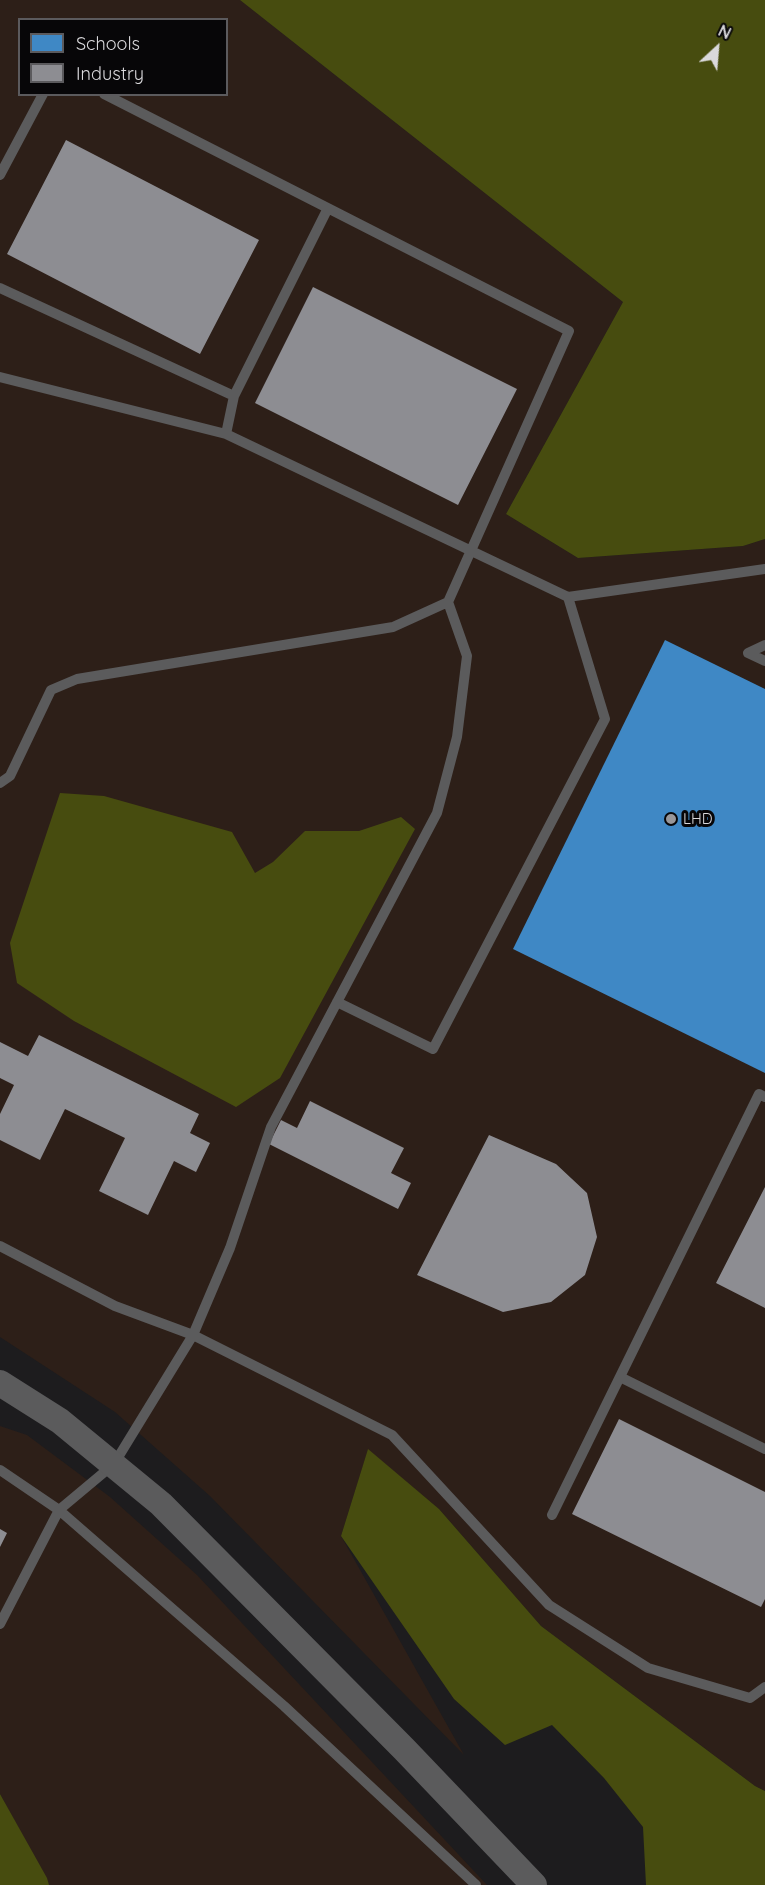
<!DOCTYPE html>
<style>
body{margin:0}
#map{position:relative;width:765px;height:1885px;overflow:hidden;background:#1d1c1e;font-family:Quicksand,sans-serif}
canvas{display:block}
.legend{position:absolute;left:18px;top:18px;width:210px;height:78px;box-sizing:border-box;background:#070608;border:2px solid #5b5a5d;margin:0;padding:8px 10px;list-style:none;font-size:18px;color:#dad9dc}
.legend li{display:flex;align-items:center;gap:12px;height:30px}
.legend b{width:30px;border:2px solid #5b5a5d}
.north{position:absolute;left:687px;top:18px;width:60px;height:60px;-webkit-text-stroke:4px #070608;paint-order:stroke;rotate:26deg;font-size:16px;font-weight:700;line-height:24px;text-align:center;color:#dad9dc}
.north::after{content:'';display:block;margin:auto;width:21px;height:27px;background:#dad9dc;clip-path:polygon(50% 0,100% 100%,50% 72%,0 100%)}
</style>
<div id="map">
<canvas width="765" height="1885"></canvas>
<ul class="legend">
<li><b style="height:16px;background:#3f88c5"></b>Schools</li>
<li><b style="height:16px;background:#8d8d92"></b>Industry</li>
</ul>
<div class="north">N</div>
</div>
<script>
const context = document.querySelector('canvas').getContext('2d');
context.lineJoin = 'round';
function fillPath(path, color) { context.fillStyle = color; context.fill(path, 'evenodd'); }
const toPath = rows => new Path2D(rows.map(r => 'M' + r).join(''));
function stroke(path, color, width, dash) { context.strokeStyle = color; context.lineWidth = width; context.lineCap = dash ? 'butt' : 'round'; context.setLineDash(dash || []); context.stroke(path); }
function write(font, color, halo, rows, align = 'center') {
  context.font = font + ' Quicksand,sans-serif'; context.lineWidth = 6; context.setLineDash([]); context.textBaseline = 'middle'; context.strokeStyle = halo; context.fillStyle = color; for (const [text, x, y, turn = 0] of rows) {
    context.save(); context.translate(x, y); context.rotate((+turn || 0) * Math.PI / 180); context.textAlign = isNaN(turn) ? turn : align; if (halo) context.strokeText(text, 0, 0); context.fillText(text, 0, 0); context.restore();
  }
}
fillPath(toPath([
 [0,0,240,0,623,302,506,514,578,558,743,546,765,539,765,1791,755,1786,541,1626,439,1509,368,1450,341,1536,464,1755,210,1496,115,1412,0,1337],
 [20,20,226,20,226,94,20,94],
 [0,1426,27,1435,110,1497,197,1575,487,1885,49,1885,0,1794]
]), '#2d1f18');
fillPath(toPath([
 [240,0,765,0,765,539,743,546,578,558,506,514,623,302],
 [60,793,104,796,232,832,255,873,273,862,305,831,359,831,401,817,415,829,280,1078,236,1107,74,1021,17,983,10,943],
 [368,1449,439,1509,541,1626,755,1786,765,1791,765,1885,646,1885,643,1827,604,1778,552,1725,505,1745,454,1699,341,1536],
 [0,1794,47,1878,49,1885,0,1885]
]), '#474c0f');
fillPath(toPath([
 [665,640,765,689,765,1073,513,949]
]), '#3f88c5');
fillPath(toPath([
 [66,140,259,240,200,354,7,254],
 [313,287,517,389,458,505,255,403],
 [39,1035,199,1114,190,1133,210,1143,196,1172,174,1161,148,1215,99,1191,125,1138,65,1109,40,1160,0,1140,0,1114,14,1085,0,1078,0,1042,28,1056],
 [310,1101,404,1148,391,1173,411,1183,398,1209,269,1144,281,1120,297,1128],
 [489,1135,556,1164,587,1193,597,1237,585,1275,551,1302,503,1312,417,1275],
 [765,1187,765,1308,716,1283],
 [619,1419,765,1492,765,1599,761,1607,572,1514],
 [0,1529,7,1533,0,1547]
]), '#8d8d92');
stroke(toPath([
 [0,175,43,94],
 [0,288,234,396],
 [0,377,226,434,568,597,765,569],
 [226,434,234,396,327,210],
 [765,645,748,653,765,661],
 [0,783,10,776,51,690,77,679,393,627,448,602],
 [337,1002,433,1049,605,719,568,597],
 [0,1246,115,1306,193,1335,392,1435,549,1605,648,1668,750,1698,765,1687],
 [620,1377,765,1449],
 [0,1470,59,1510,284,1706,476,1885],
 [552,1515,759,1094,765,1097],
 [0,1624,59,1510,114,1464,193,1335,230,1248,271,1127,437,813,457,737,467,656,448,602,569,331,104,94]
]), '#5b5b5c', 10);
stroke(toPath([
 [0,1383,60,1421,161,1504,404,1749,534,1885]
]), '#5b5b5c', 26);
for (const [x, y, r, color] of [
 [671,819,6,"#98979a"]
]) { const dot = new Path2D(); dot.arc(x, y, r, 0, 2 * Math.PI); context.fillStyle = color; context.fill(dot); stroke(dot, '#070608', 2); }
write('15px', '#dad9dc', '#070608', [
 ["LHD",683,819]
], 'left');
</script>
